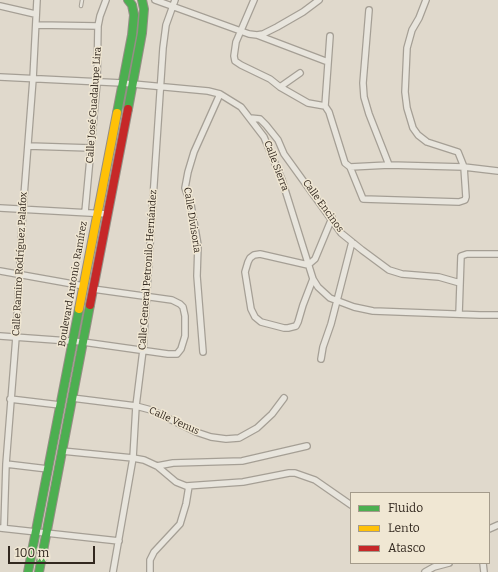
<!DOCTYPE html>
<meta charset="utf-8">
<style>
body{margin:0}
#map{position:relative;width:498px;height:572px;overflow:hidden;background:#e0d9cc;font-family:Bitter,serif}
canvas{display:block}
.legend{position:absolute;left:350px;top:492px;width:140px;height:72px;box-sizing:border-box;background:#f0e7d3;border:1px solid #a49b8b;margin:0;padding:5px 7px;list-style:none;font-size:12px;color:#32281f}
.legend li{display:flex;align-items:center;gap:8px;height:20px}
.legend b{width:20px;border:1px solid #a49b8b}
.scale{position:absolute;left:8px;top:546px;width:87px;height:18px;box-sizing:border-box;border:2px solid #32281f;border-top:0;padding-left:5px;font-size:12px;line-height:14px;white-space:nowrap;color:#32281f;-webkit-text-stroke:3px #f0e7d3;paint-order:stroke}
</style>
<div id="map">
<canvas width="498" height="572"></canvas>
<ul class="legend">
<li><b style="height:5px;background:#4caf50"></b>Fluido</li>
<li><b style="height:5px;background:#ffc107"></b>Lento</li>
<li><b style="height:5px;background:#c62828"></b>Atasco</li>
</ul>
<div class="scale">100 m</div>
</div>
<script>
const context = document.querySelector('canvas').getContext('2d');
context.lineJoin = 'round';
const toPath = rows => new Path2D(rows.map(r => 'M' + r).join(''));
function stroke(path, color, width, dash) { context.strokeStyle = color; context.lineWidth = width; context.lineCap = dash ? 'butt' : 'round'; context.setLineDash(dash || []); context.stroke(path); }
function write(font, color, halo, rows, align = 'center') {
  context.font = font + ' Bitter,serif'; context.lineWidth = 3; context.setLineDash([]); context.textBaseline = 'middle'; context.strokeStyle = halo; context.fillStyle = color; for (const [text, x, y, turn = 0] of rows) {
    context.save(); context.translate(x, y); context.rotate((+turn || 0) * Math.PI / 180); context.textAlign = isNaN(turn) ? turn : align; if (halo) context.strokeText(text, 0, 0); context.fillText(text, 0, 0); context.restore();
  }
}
const lane = toPath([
 [81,6,82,0]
]);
const street = toPath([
 [155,0,249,34,257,35,328,62],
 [254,0,236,42,234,56,235,61,241,65,270,79,280,87,308,103,325,106,329,112,345,163,350,167,363,199,459,202,465,200,466,197,464,167,389,165,350,167],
 [426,0,419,18,412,30,407,48,405,92,407,108,413,128,418,135,427,142,458,152,464,167,498,171],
 [0,6,35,14],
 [369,10,363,83,364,97,369,114,389,165],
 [36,25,98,26],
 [257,35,263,34,277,27,303,12,319,0],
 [0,77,122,83,208,91,220,94,241,107,264,137,282,180,313,279,318,287,330,298,354,307,373,311,480,315,498,315],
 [280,87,300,73],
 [325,106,330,36],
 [250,118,260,119,266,125,278,140,284,154,341,233,362,250,389,270,402,274,439,277,460,283],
 [28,146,91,148],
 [0,208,108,214],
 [85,212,97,83,98,26,100,16,106,0],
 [0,271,84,286],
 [313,279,303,305,298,322,296,326,288,328,284,328,261,322,255,317,251,309,245,272,248,262,250,258,254,255,260,254,308,265,315,259,332,218],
 [459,314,461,256,467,254,498,254],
 [0,336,83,342,168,354,177,354,181,349,185,336,185,316,183,307,180,304,172,300,93,289],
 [203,352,197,276,198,245,191,205,185,188,188,172,194,152,220,94],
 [321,359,323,347,331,324,352,242],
 [72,398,136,406,151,410,196,432,211,437,226,439,239,438,257,428,272,414,284,398],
 [10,399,60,405],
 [62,451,133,458,144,460,157,466,176,482,186,486,243,482,289,473,295,473,315,480,351,505],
 [6,464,48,469],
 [157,466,173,463,242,461,307,446],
 [0,528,119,541],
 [4,528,6,464,16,337,23,209,33,79,37,0],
 [489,529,498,525],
 [483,563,484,572],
 [113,572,133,458,136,406,143,350,163,48,166,25,175,0],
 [150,572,150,560,154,552,180,524,186,504,189,486],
 [425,572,434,567,449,563]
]);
const fast = toPath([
 [128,109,142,33,144,9,142,0],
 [117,113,132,35,134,15,132,5,128,0],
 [28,572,79,309],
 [39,572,90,305]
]);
const slow = toPath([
 [79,309,117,113]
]);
const jam = toPath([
 [90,305,128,109]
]);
stroke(lane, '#a59f95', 4.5);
stroke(street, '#a59f95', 8);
stroke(fast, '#958e85', 10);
stroke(slow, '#958e85', 10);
stroke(jam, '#958e85', 10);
stroke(lane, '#e8e5dd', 2.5);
stroke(street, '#e8e5dd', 5.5);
stroke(fast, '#4caf50', 8);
stroke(slow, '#ffc107', 8);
stroke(jam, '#c62828', 8);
write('10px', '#32281f', '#f0e7d3', [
 ["Calle José Guadalupe Lira",94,105,-86],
 ["Calle Sierra",276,166,69],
 ["Calle Encinos",323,206,54],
 ["Calle Divisoria",192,220,81],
 ["Calle Ramiro Rodríguez Palafox",20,264,-87],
 ["Calle General Petronilo Hernández",148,270,-86],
 ["Boulevard Antonio Ramírez",73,284,-80],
 ["Calle Venus",174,421,24]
]);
</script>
